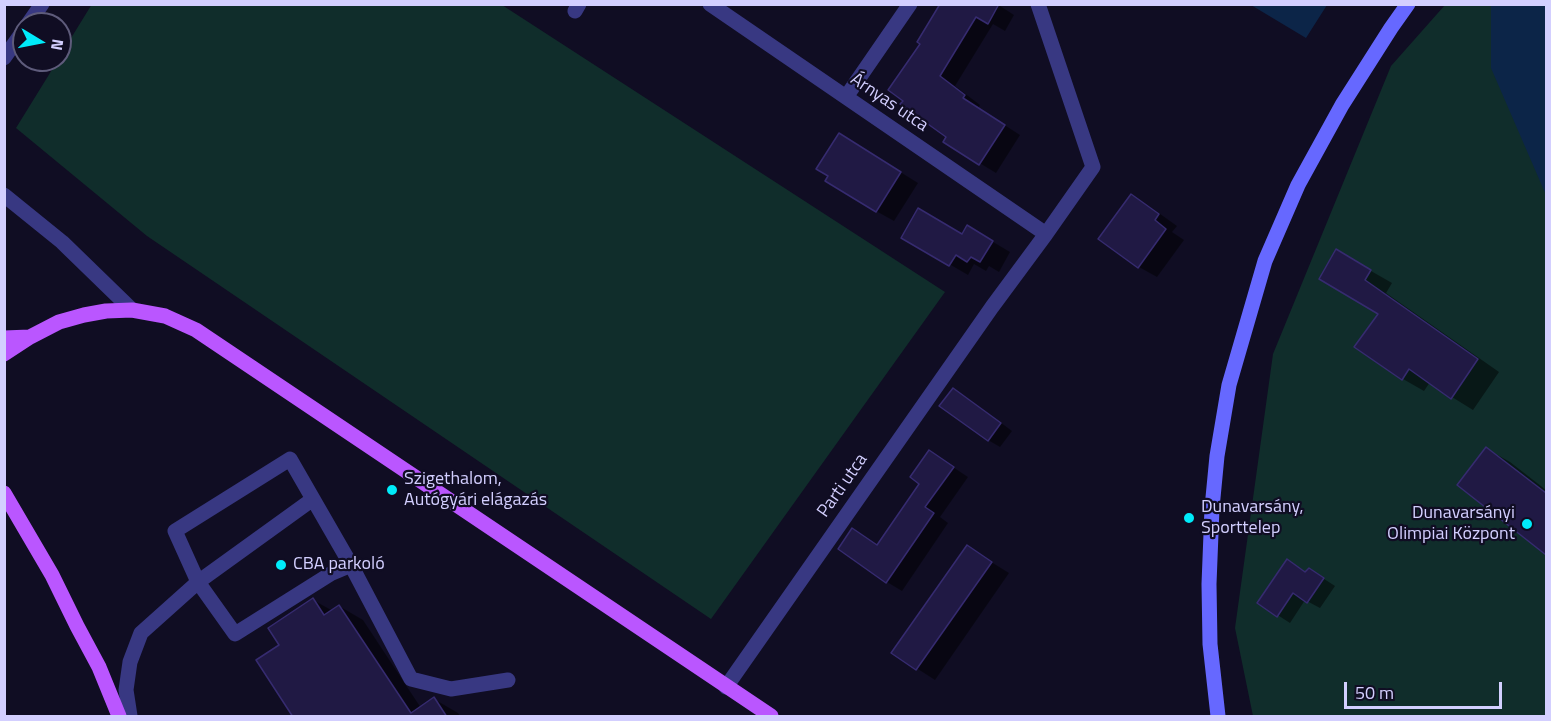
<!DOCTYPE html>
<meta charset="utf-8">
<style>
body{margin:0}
#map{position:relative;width:1551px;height:721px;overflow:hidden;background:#100d23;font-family:"Titillium Web",sans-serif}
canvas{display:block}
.frame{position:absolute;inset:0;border:6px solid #d3cfff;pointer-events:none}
.north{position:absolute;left:12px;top:12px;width:60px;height:60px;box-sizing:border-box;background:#100d23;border:2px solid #5e5b7b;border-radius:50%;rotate:100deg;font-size:16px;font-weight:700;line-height:24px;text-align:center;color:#d3cfff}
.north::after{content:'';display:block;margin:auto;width:21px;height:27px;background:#00ebfa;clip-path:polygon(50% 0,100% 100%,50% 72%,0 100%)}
.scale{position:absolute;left:1344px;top:682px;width:158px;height:27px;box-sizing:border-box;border:3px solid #d3cfff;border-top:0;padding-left:8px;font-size:18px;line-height:21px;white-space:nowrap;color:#d3cfff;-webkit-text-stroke:4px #100d23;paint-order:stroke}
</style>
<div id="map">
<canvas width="1551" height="721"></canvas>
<div class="frame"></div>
<div class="north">N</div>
<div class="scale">50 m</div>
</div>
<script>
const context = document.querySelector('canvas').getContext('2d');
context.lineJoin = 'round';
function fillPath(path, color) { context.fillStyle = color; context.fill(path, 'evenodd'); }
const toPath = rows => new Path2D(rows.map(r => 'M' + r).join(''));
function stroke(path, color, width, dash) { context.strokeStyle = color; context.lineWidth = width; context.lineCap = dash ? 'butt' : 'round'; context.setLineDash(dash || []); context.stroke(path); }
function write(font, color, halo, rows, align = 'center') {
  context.font = font + ' "Titillium Web",sans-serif'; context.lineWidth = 4.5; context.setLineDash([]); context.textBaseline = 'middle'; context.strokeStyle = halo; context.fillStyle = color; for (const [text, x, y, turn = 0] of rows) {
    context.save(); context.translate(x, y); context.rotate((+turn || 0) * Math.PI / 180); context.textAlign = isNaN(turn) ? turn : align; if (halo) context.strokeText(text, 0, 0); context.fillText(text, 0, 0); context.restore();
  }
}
fillPath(toPath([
 [92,4,502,5,945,292,711,619,147,236,16,128,58,60,60,60,60,56],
 [1445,5,1546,5,1546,716,1253,716,1235,628,1273,354,1391,66]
]), '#102d2b');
fillPath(toPath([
 [1251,5,1327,5,1306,38],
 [1491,5,1546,5,1546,195,1491,68]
]), '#0c2548');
fillPath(toPath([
 [997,4,1014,15,1005,31,993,24,955,86,980,105,978,108,1020,135,996,173,945,142,948,137,923,43],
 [857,145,918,183,894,221,876,211],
 [1131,196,1149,206,1177,226,1172,232,1184,240,1157,277,1139,267,1100,239],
 [968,227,1010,252,999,272,989,266,986,271,974,264,968,275,903,237,963,235],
 [1336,251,1392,283,1386,293,1499,372,1473,410,1452,397,1430,382,1424,391,1403,379,1380,313],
 [953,390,965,396,1012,431,1000,447,988,440],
 [1487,449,1510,462,1546,490,1546,553,1459,485],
 [930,452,968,477,940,517,948,523,902,591,887,582,840,549,878,546,921,483],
 [967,547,1009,573,935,680,893,653],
 [1307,573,1321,577,1335,586,1320,608,1305,600,1290,623,1259,603],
 [313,600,333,611,339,606,363,620,421,708,434,699,458,713,460,716,295,716,281,645]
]), '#0007');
const building = toPath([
 [940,4,999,4,988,24,976,17,940,76,965,95,963,98,1005,125,979,165,943,142,946,137,900,104,903,101,888,90,920,44,917,42,940,4],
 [839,133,901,172,876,212,825,181,828,176,816,169,839,133],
 [1131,194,1159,214,1155,220,1166,229,1138,268,1098,239,1131,194],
 [918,208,962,234,967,225,993,241,980,262,971,257,967,262,956,255,949,266,901,238,918,208],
 [1336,249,1371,270,1365,280,1478,359,1451,399,1409,369,1402,380,1354,347,1378,314,1319,279,1336,249],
 [953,388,1001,423,988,441,939,406,953,388],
 [1486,447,1546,493,1546,555,1457,485,1486,447],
 [929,450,954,467,925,507,934,513,886,583,838,549,852,528,877,545,919,484,910,477,929,450],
 [967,545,992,562,916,670,891,653,967,545],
 [1287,559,1305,572,1309,568,1324,578,1307,603,1293,593,1277,617,1257,603,1287,559],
 [313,598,324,615,339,605,411,713,434,697,447,717,293,717,256,660,279,645,268,628,313,598]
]);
fillPath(building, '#201944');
stroke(building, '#362b70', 1.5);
stroke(toPath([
 [710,4,1046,234],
 [575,11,579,4],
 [28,24,42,4],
 [4,58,24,30],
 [846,97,910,4],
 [4,195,62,242,132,310],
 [351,565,332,573,235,634,198,582,175,531,290,459,351,565,411,679,451,689,508,680],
 [726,687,992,307,1046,234,1093,167,1038,4],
 [130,716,126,690,130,662,141,633,198,582,313,499]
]), '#383882', 15);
stroke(toPath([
 [1218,716,1210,644,1209,584,1212,508,1217,456,1229,385,1265,261,1298,185,1342,105,1391,28,1408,4]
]), '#6668ff', 15);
stroke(toPath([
 [4,338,30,337],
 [4,354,30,337,59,322,84,315,106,311,132,310,165,316,196,330,771,716],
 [4,493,52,575,77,626,99,667,119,716]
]), '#ba56ff', 15);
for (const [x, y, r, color] of [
 [392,490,6,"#00ebfa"],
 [1189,518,6,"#00ebfa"],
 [1527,524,6,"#00ebfa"],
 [281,565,6,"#00ebfa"]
]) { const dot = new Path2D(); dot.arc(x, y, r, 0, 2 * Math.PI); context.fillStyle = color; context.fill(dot); stroke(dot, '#100d23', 2); }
write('18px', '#d3cfff', '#100d23', [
 ["Árnyas utca",889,103,34],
 ["Parti utca",843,486,-55]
]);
write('18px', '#d3cfff', '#100d23', [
 ["Szigethalom,",404,480],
 ["Autógyári elágazás",404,501],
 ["Dunavarsány,",1201,508],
 ["Sporttelep",1201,529],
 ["Dunavarsányi",1515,514,"right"],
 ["Olimpiai Központ",1515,535,"right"],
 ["CBA parkoló",293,565]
], 'left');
</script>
